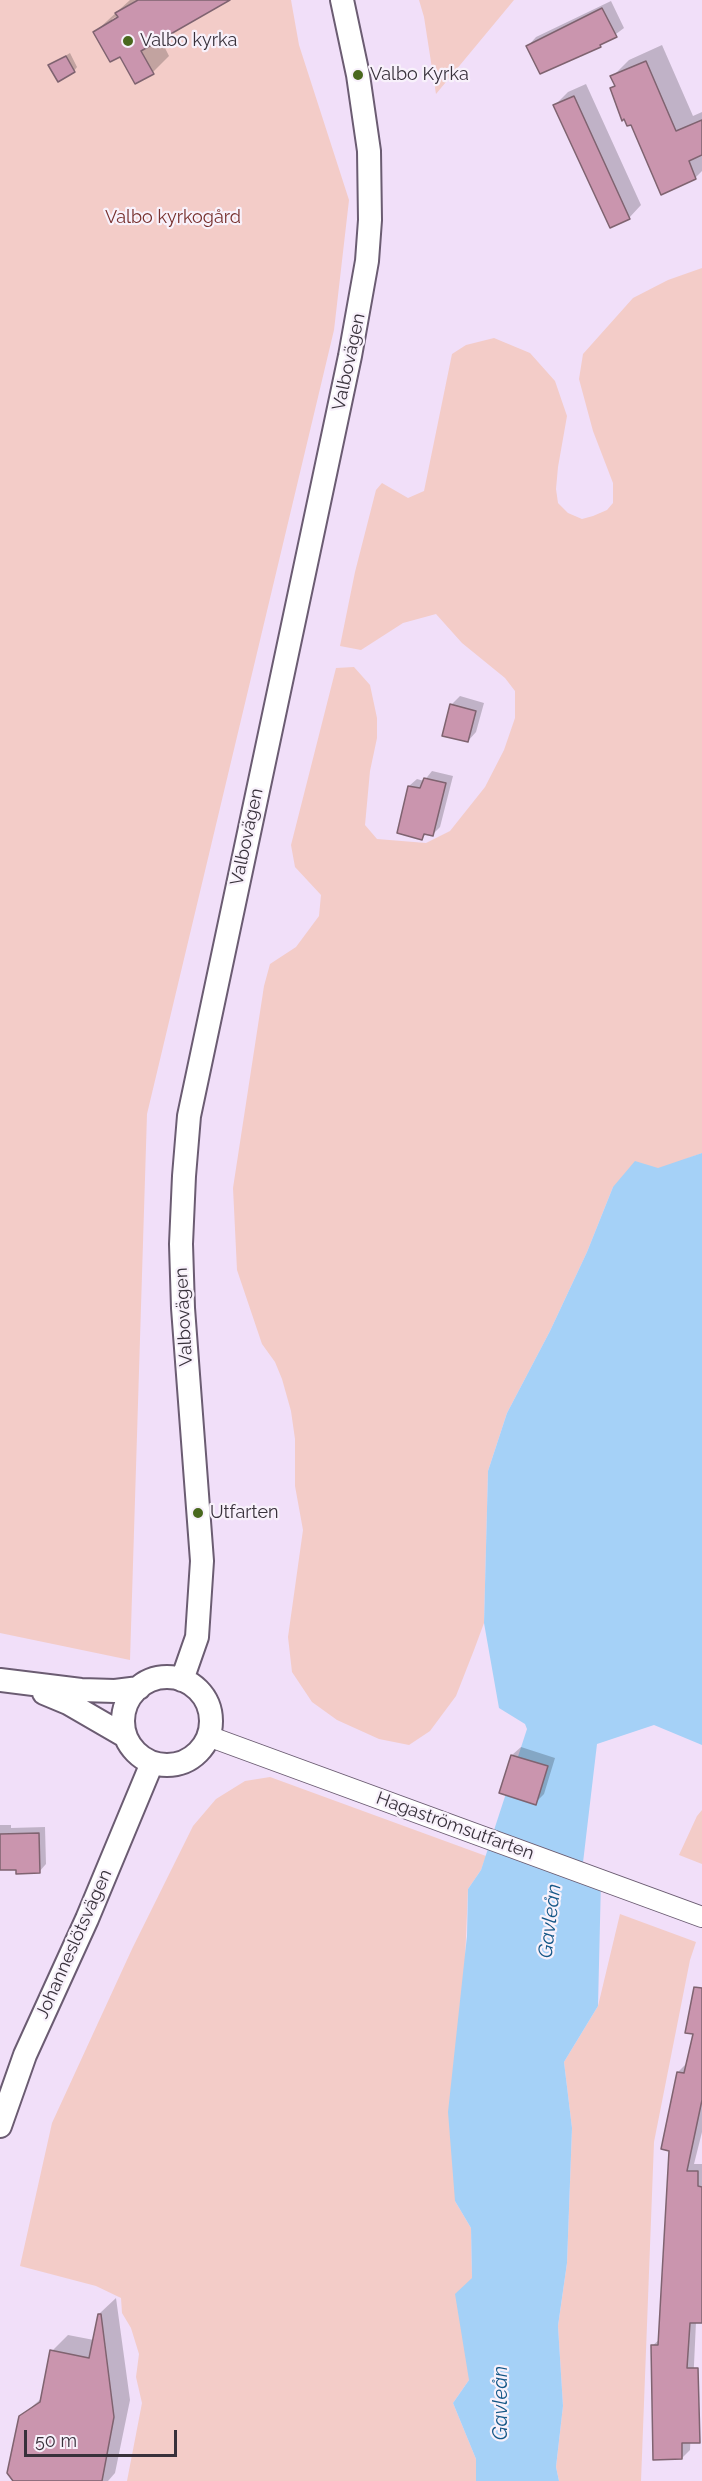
<!DOCTYPE html>
<meta charset="utf-8">
<style>
body{margin:0}
#map{position:relative;width:702px;height:2481px;overflow:hidden;background:#f1dff9;font-family:Raleway,sans-serif}
canvas{display:block}
.scale{position:absolute;left:24px;top:2430px;width:153px;height:27px;box-sizing:border-box;border:3px solid #38313b;border-top:0;padding-left:8px;font-size:18px;line-height:21px;white-space:nowrap;color:#38313b;-webkit-text-stroke:4px #f8f1fb;paint-order:stroke}
</style>
<div id="map">
<canvas width="702" height="2481"></canvas>
<div class="scale">50 m</div>
</div>
<script>
const context = document.querySelector('canvas').getContext('2d');
context.lineJoin = 'round';
function fillPath(path, color) { context.fillStyle = color; context.fill(path, 'evenodd'); }
const toPath = rows => new Path2D(rows.map(r => 'M' + r).join(''));
function stroke(path, color, width, dash) { context.strokeStyle = color; context.lineWidth = width; context.lineCap = dash ? 'butt' : 'round'; context.setLineDash(dash || []); context.stroke(path); }
function write(font, color, halo, rows, align = 'center') {
  context.font = font + ' Raleway,sans-serif'; context.lineWidth = 4.5; context.setLineDash([]); context.textBaseline = 'middle'; context.strokeStyle = halo; context.fillStyle = color; for (const [text, x, y, turn = 0] of rows) {
    context.save(); context.translate(x, y); context.rotate((+turn || 0) * Math.PI / 180); context.textAlign = isNaN(turn) ? turn : align; if (halo) context.strokeText(text, 0, 0); context.fillText(text, 0, 0); context.restore();
  }
}
fillPath(toPath([
 [0,0,291,0,299,45,349,200,334,330,147,1114,130,1660,0,1633],
 [419,0,514,0,436,94,424,17],
 [702,268,702,1153,613,1187,587,1252,550,1331,507,1413,488,1471,484,1623,474,1650,456,1696,430,1731,409,1745,379,1739,337,1720,312,1702,292,1672,288,1637,303,1530,295,1486,295,1439,291,1411,282,1379,275,1362,262,1344,237,1270,233,1188,264,986,270,964,296,947,319,916,321,895,295,867,291,845,336,668,354,667,370,685,377,718,377,738,370,771,365,825,377,839,426,843,450,831,485,787,504,750,515,718,515,691,505,678,462,643,436,614,403,623,361,650,340,646,355,572,376,490,382,483,408,498,424,491,452,354,466,345,494,338,530,353,555,381,567,416,558,467,556,489,558,503,568,513,582,519,593,516,607,510,613,503,613,483,593,431,579,379,583,354,633,298,668,280],
 [270,1777,486,1856,481,1870,468,1889,455,2201,471,2228,472,2278,469,2380,453,2403,476,2459,476,2481,127,2481,142,2403,136,2377,139,2354,131,2328,122,2313,121,2298,96,2286,20,2266,52,2123,132,1949,193,1826,216,1799,245,1781],
 [702,1810,702,1864,679,1855,697,1816],
 [620,1914,696,1942,690,1960,654,2142,641,2481,559,2481,556,2467,563,2406,558,2326,567,2263,572,2128,564,2062,598,2006]
]), '#f3ccc8');
fillPath(toPath([
 [702,1153,702,1745,654,1725,597,1744,582,1871,601,1880,598,2006,564,2062,572,2128,567,2263,558,2326,563,2406,556,2467,559,2481,476,2481,476,2459,453,2403,469,2380,455,2294,472,2278,471,2228,455,2201,448,2112,467,1936,468,1889,481,1870,527,1729,525,1724,499,1708,484,1623,488,1471,507,1413,550,1331,587,1252,613,1187,635,1161,658,1168]
]), '#a5d1f7');
fillPath(toPath([
 [130,0,222,0,160,38,169,56,153,72,120,55,95,32],
 [124,12,112,22,112,19],
 [611,1,624,28,600,46,528,46,536,37],
 [662,45,693,116,702,112,702,171,695,178,632,123,612,88,616,85,612,77,629,60],
 [70,53,77,67,74,71,50,65],
 [586,84,641,205,629,218,555,105,568,92],
 [460,696,484,703,476,732,468,741,451,705],
 [432,771,453,776,440,827,433,834,427,833,422,838,409,786,417,779,424,781],
 [521,1747,555,1758,544,1794,535,1803,512,1755],
 [0,1825,11,1825,11,1828,45,1827,46,1864,39,1872,0,1869],
 [702,2009,702,2132,694,2164,702,2164,702,2322,696,2322,690,2450,682,2458,652,2346,660,2339,678,2072,686,2064],
 [116,2298,130,2400,115,2473,108,2481,14,2481,20,2417,43,2397,52,2351,68,2335,94,2340,99,2314]
]), '#0003');
const building = toPath([
 [138,0,230,0,141,51,154,74,135,84,120,57,110,62,93,32,118,17,115,13,138,0],
 [602,8,617,37,600,45,601,47,540,74,526,46,602,8],
 [66,56,75,72,58,82,48,65,66,56],
 [646,61,676,131,702,120,702,155,689,161,696,179,661,195,631,125,627,126,624,119,622,121,610,88,615,86,610,76,646,61],
 [574,96,630,219,610,228,553,105,574,96],
 [450,704,476,711,468,742,442,736,450,704],
 [424,778,446,783,433,836,424,834,422,840,397,833,408,786,420,788,424,778],
 [511,1755,548,1766,536,1805,499,1793,511,1755],
 [39,1833,40,1873,16,1874,16,1870,0,1870,0,1834,39,1833],
 [694,1987,702,1988,702,2100,687,2171,698,2171,698,2186,702,2187,702,2323,690,2323,687,2368,698,2368,700,2443,682,2443,682,2459,653,2460,651,2345,658,2345,669,2151,661,2149,677,2072,684,2073,693,2034,685,2033,694,1987],
 [98,2314,101,2314,114,2417,102,2481,13,2481,7,2473,19,2416,40,2402,50,2350,89,2358,98,2314]
]);
fillPath(building, '#ca95ae');
stroke(building, '#7f6370', 1.5);
const tertiary = toPath([
 [208,1736,702,1917]
]);
const secondary = toPath([
 '123 1721a44 44 0 1 1 88 0a44 44 0 1 1-88 0Z',
 [0,1680,81,1690,115,1691,139,1688],
 [182,1680,197,1637,202,1561,183,1308,181,1244,184,1176,189,1116,350,356,367,261,370,220,369,151,358,75,342,0],
 [44,1693,68,1703,125,1736],
 [0,2126,25,2055,87,1919,152,1763]
]);
stroke(tertiary, '#6b5c72', 22);
stroke(secondary, '#6b5c72', 26);
stroke(tertiary, '#fff', 20);
stroke(secondary, '#fff', 22);
for (const [x, y, r, color] of [
 [128,41,6,"#49681e"],
 [358,75,6,"#49681e"],
 [198,1513,6,"#49681e"]
]) { const dot = new Path2D(); dot.arc(x, y, r, 0, 2 * Math.PI); context.fillStyle = color; context.fill(dot); stroke(dot, '#f8f1fb', 2); }
write('18px', '#38313b', '#f8f1fb', [
 ["Valbo kyrka",140,41],
 ["Valbo Kyrka",370,75],
 ["Utfarten",210,1513]
], 'left');
write('18px', '#77302d', '#f8f1fb', [
 ["Valbo kyrkogård",173,218]
]);
write('18px', '#38313b', '#f8f1fb', [
 ["Valbovägen",349,362,-78],
 ["Valbovägen",247,837,-78],
 ["Valbovägen",184,1317,-93],
 ["Hagaströmsutfarten",455,1826,20],
 ["Johanneslötsvägen",74,1944,-66]
]);
write('italic 20px', '#145787', '#f8f1fb', [
 ["Gavleån",550,1921,-83],
 ["Gavleån",501,2403,-90]
]);
</script>
